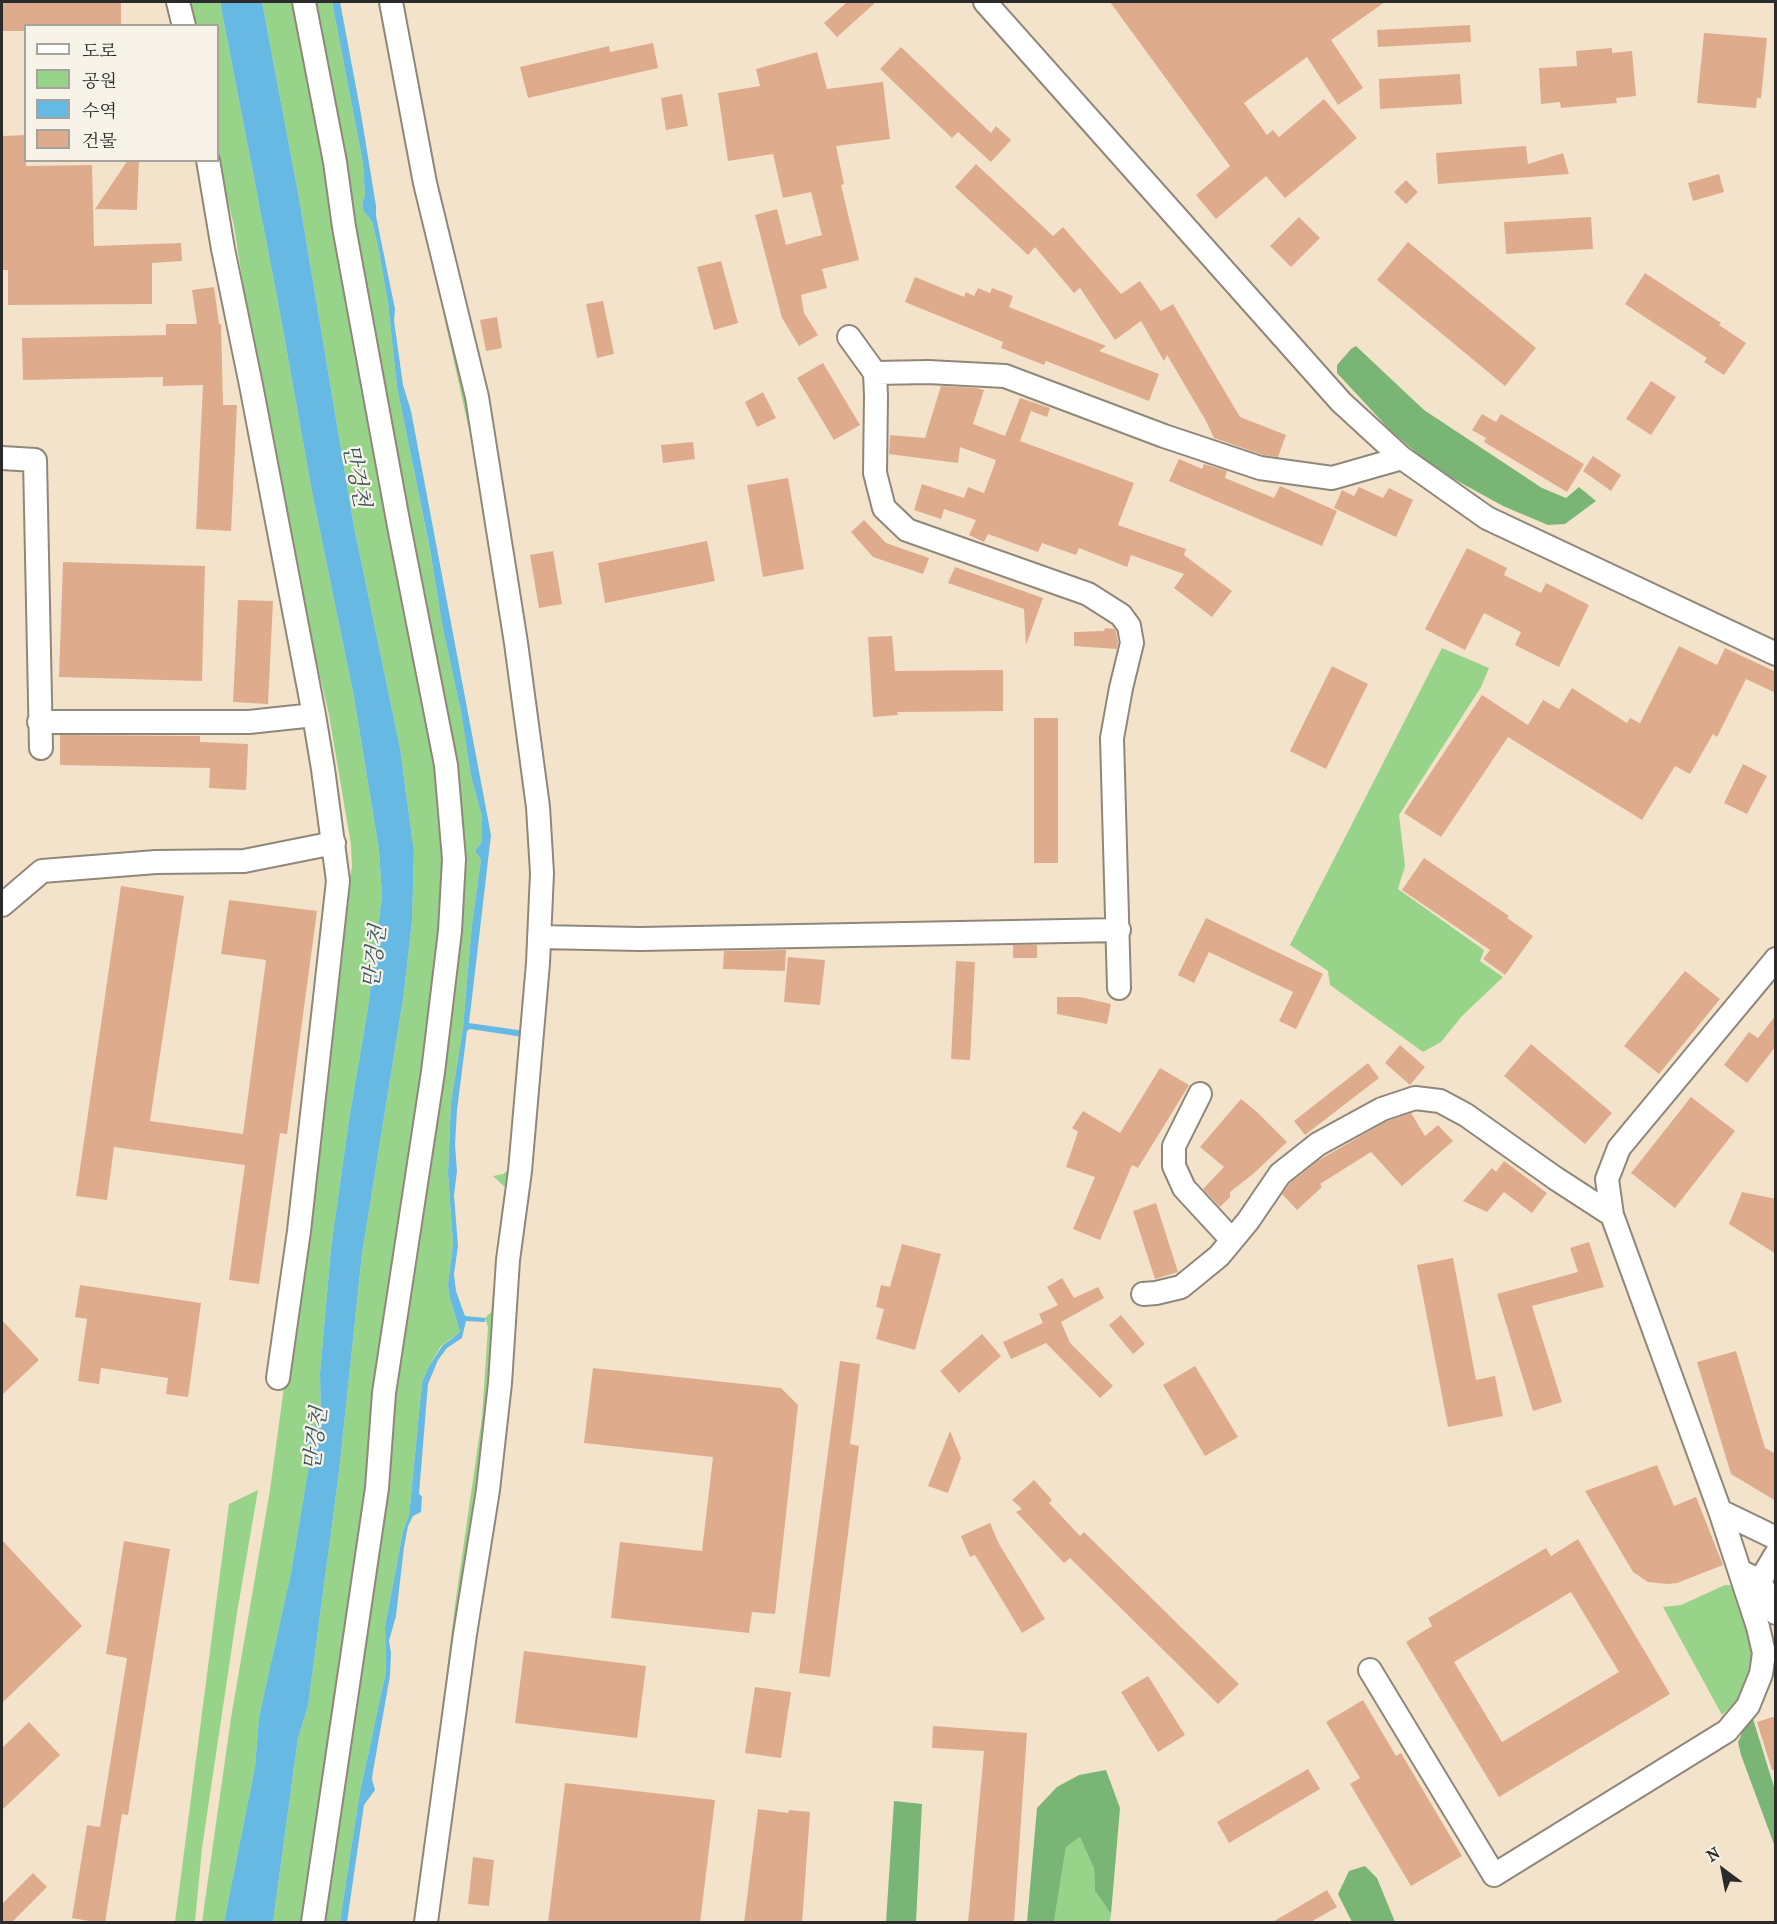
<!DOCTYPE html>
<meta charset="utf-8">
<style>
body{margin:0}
#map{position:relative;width:1777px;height:1924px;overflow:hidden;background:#f4e3cb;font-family:"IM FELL French Canon","Noto Serif KR",serif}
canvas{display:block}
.frame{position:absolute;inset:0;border:3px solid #2b2b2b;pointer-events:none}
.legend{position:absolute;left:24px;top:24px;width:195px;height:138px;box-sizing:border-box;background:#f7f3e8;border:2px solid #a5a39c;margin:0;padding:8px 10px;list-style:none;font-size:18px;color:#2b2b2b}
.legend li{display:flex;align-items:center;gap:12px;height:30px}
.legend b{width:30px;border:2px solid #a5a39c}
.north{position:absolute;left:1693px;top:1840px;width:60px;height:60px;-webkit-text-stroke:4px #f7f3e8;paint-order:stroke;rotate:328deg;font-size:16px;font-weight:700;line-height:24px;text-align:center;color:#2b2b2b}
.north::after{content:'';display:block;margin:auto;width:21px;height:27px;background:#2b2b2b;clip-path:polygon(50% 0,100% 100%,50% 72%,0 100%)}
</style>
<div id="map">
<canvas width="1777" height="1924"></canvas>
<div class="frame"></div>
<ul class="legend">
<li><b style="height:8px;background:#fff"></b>도로</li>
<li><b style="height:16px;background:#97d489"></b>공원</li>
<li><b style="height:16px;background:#66b9e2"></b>수역</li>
<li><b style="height:16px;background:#deac8d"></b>건물</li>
</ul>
<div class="north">N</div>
</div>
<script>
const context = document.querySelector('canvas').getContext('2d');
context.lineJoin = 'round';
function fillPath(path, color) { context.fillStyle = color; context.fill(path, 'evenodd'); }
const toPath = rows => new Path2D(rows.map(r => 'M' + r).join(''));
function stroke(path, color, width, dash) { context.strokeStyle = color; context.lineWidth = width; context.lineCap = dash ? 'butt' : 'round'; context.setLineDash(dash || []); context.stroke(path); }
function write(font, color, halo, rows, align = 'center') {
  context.font = font + ' "IM FELL French Canon","Noto Serif KR",serif'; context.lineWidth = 4.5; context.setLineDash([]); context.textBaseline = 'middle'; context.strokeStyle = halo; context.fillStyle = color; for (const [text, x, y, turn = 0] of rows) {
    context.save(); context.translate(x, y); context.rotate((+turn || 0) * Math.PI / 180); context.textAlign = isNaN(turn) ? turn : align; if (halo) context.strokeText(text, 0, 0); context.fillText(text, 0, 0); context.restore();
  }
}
fillPath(toPath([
 [188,2,220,2,278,302,313,497,354,697,379,850,382,896,368,1008,349,1120,331,1248,320,1374,321,1422,311,1428,304,1435,311,1453,291,1573,259,1717,255,1767,224,1922,202,1922,231,1718,270,1490,304,1240,346,896,352,867,351,845,329,715,294,565,252,343,234,226,218,159,218,26,193,25],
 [262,2,301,2,453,859,311,1922,273,1922,298,1738,308,1706,339,1472,362,1254,404,993,412,920,414,852,400,748,354,527,299,198],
 [307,2,332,2,363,163,365,195,362,205,364,212,372,221,379,251,388,303,397,387,430,551,442,624,461,712,471,776,482,817,482,842,475,851,481,860,472,924,463,1028,451,1102,448,1173,453,1244,448,1284,449,1295,460,1332,441,1346,428,1368,422,1383,409,1515,403,1531,385,1627,386,1671,359,1797,340,1922,316,1922,457,859],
 [380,2,385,2,443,293,461,362,489,513,520,689,531,779,536,858,535,965,513,1197,505,1231,495,1306,488,1428,463,1590,423,1922,416,1922,455,1605,482,1417,488,1327,485,1318,491,1312,498,1253,507,1198,507,1189,493,1176,503,1174,511,1168,525,1031,532,942,531,815,528,806,528,786,511,669,483,515,473,448,426,234,422,201],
 [1442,648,1489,668,1481,687,1399,815,1405,866,1398,889,1484,950,1480,961,1503,977,1462,1016,1441,1042,1423,1052,1330,985,1328,971,1290,945],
 [258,1490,237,1613,202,1848,195,1922,175,1922,229,1504],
 [1725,1585,1730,1585,1738,1597,1751,1632,1752,1654,1746,1680,1736,1702,1722,1715,1663,1607,1681,1605],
 [1080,1837,1094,1869,1095,1891,1111,1914,1110,1922,1054,1922,1066,1847]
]), '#97d489');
fillPath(toPath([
 [1356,346,1424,410,1542,488,1566,498,1579,487,1596,501,1565,524,1548,525,1503,506,1454,479,1425,460,1390,430,1337,373,1337,365,1351,349],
 [1753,1719,1775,1790,1775,1847,1741,1755,1738,1742,1745,1727],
 [1106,1770,1120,1808,1111,1914,1095,1891,1094,1869,1080,1837,1066,1847,1054,1922,1027,1922,1037,1808,1057,1787,1079,1775],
 [894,1801,922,1804,916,1922,886,1922],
 [1365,1866,1377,1878,1395,1922,1352,1922,1338,1894,1349,1871]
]), '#79b675');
fillPath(toPath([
 [220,2,262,2,299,198,354,527,400,748,414,852,412,920,404,993,362,1254,339,1472,308,1706,298,1738,273,1922,224,1922,255,1767,259,1717,291,1573,311,1453,304,1435,311,1428,321,1422,320,1374,331,1248,349,1120,368,1008,382,896,379,850,354,697,313,497,278,302],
 [332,2,340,2,361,114,376,206,376,216,395,309,394,321,403,385,411,411,491,835,469,1023,525,1031,523,1037,470,1029,467,1031,457,1110,455,1145,457,1171,454,1195,458,1246,454,1274,456,1291,465,1316,485,1318,485,1322,466,1321,462,1338,447,1348,438,1360,428,1384,419,1494,422,1496,421,1512,413,1516,408,1526,404,1547,396,1616,389,1641,391,1653,390,1676,373,1771,372,1779,375,1790,364,1805,347,1922,340,1922,359,1797,386,1671,385,1627,403,1531,409,1515,422,1383,428,1368,442,1346,460,1332,449,1295,448,1284,453,1244,448,1173,451,1102,463,1028,472,924,481,860,475,851,482,842,482,817,471,776,461,712,442,624,430,550,397,387,388,303,379,251,372,221,364,212,362,205,365,195,363,163]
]), '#66b9e2');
fillPath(toPath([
 [2,2,121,2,121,26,26,26,26,31,2,31],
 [847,2,876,2,837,37,824,23],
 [1110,2,1385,2,1331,40,1363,88,1338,105,1307,57,1244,103,1267,135,1273,130,1279,137,1324,99,1357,138,1285,198,1266,176,1216,219,1196,195,1230,166],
 [1470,25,1471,42,1378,47,1377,30],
 [1704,33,1767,38,1761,98,1757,98,1756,108,1697,103],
 [653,43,658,68,528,98,520,67,609,46,610,52],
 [901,47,991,133,996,126,1011,140,991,162,958,132,952,138,880,69],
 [1612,48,1612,53,1632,51,1636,96,1616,98,1617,103,1593,105,1561,108,1560,102,1541,104,1539,68,1577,66,1576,51],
 [817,52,827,89,883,82,890,139,836,146,844,184,841,185,859,260,822,269,827,288,801,295,804,313,818,335,799,346,782,318,755,215,777,209,786,245,822,235,811,192,783,198,773,154,728,161,718,93,760,86,756,69],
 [1460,74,1462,104,1380,109,1379,79],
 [682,94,688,126,666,130,661,98],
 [26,135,26,166,92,165,94,246,181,243,182,261,152,263,152,304,8,305,8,270,2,270,2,136],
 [1526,146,1528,164,1563,153,1569,174,1438,184,1436,153],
 [128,160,139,160,137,210,95,209],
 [976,164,1053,236,1063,227,1121,294,1140,281,1161,311,1173,304,1240,417,1286,435,1278,457,1263,455,1214,438,1206,421,1167,355,1164,361,1141,321,1115,340,1080,288,1074,293,1035,247,1028,255,955,187],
 [1719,174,1724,192,1693,201,1688,183],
 [1406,180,1418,192,1406,204,1394,192],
 [1299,217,1320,238,1291,267,1270,246],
 [1591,217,1593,249,1506,254,1504,222],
 [1408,242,1536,348,1505,386,1377,280],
 [721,261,738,323,714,330,697,267],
 [1645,273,1721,323,1719,325,1746,343,1724,375,1704,362,1707,358,1625,304],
 [915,277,964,297,966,292,974,296,978,288,990,293,992,288,1013,296,1009,307,1106,346,1099,351,1159,374,1149,401,1046,361,1044,365,1001,348,1003,342,905,302],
 [214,287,219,324,221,324,223,405,237,405,231,531,196,529,203,385,163,386,163,377,23,380,22,338,166,335,166,324,197,324,192,290],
 [603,301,614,354,597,358,586,304],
 [497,317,502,348,486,351,480,320],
 [823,363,860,425,834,440,797,378],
 [1651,381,1676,397,1651,435,1626,419],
 [941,386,976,388,984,390,973,424,1005,436,1020,398,1050,408,1047,417,1031,411,1020,441,1134,483,1118,525,1186,549,1184,555,1232,591,1212,617,1174,588,1184,574,1131,555,1127,567,1079,548,1076,555,1042,543,1038,552,988,534,984,542,969,535,976,520,944,509,941,519,914,510,922,484,964,498,968,487,984,493,996,460,960,447,958,463,889,454,890,435,925,438],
 [763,392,776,418,757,427,745,402],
 [1482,414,1496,422,1501,414,1584,464,1567,492,1484,442,1486,438,1472,430],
 [693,442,695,459,663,463,661,445],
 [1593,456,1621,475,1611,491,1583,471],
 [1179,459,1202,469,1204,464,1227,471,1225,478,1274,498,1280,486,1337,511,1322,546,1169,481],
 [788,478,804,569,763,577,747,485],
 [1359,487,1383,498,1389,488,1413,500,1396,537,1334,508,1342,490,1354,496],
 [864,520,886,543,929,558,923,574,873,557,851,532],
 [707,541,715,581,605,603,598,563],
 [1467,548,1507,568,1504,575,1541,593,1546,583,1589,605,1559,667,1515,645,1521,632,1484,613,1465,650,1425,629],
 [553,551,562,604,539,608,530,555],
 [63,562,205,566,202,681,59,677],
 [955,567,1043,598,1026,645,1024,609,948,583],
 [238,600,273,601,268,704,233,702],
 [1105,628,1114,629,1116,631,1118,643,1117,649,1074,646,1074,632,1104,631],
 [892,636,895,671,1003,670,1003,711,897,712,898,715,873,717,868,637],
 [1679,646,1717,665,1725,648,1776,672,1776,693,1746,679,1717,737,1713,734,1690,774,1675,766,1642,820,1508,737,1441,837,1404,813,1482,695,1528,725,1543,700,1559,709,1572,688,1627,723,1630,718,1640,723],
 [1332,666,1368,684,1326,769,1290,751],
 [1034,718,1058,718,1058,863,1034,863],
 [60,735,200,736,200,742,248,744,246,790,209,788,210,768,60,765],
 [1743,764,1767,776,1747,814,1724,803],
 [1424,858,1509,916,1507,918,1533,936,1505,975,1483,959,1490,950,1402,890],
 [121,886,184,896,150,1121,243,1134,266,960,221,954,229,900,317,911,287,1134,280,1133,259,1284,229,1280,245,1165,114,1147,107,1200,76,1196],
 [1206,918,1323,974,1296,1029,1279,1021,1293,992,1209,952,1194,983,1178,975],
 [1013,945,1037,945,1037,958,1013,958],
 [786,950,785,971,723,969,724,951],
 [788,957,825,960,820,1005,784,1002],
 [956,961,975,962,970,1060,951,1059],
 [1685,971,1720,999,1659,1074,1624,1046],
 [1057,997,1080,997,1111,1004,1107,1024,1057,1014],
 [1776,1015,1776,1046,1747,1083,1724,1065,1749,1032,1758,1038],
 [1531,1044,1612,1113,1585,1144,1504,1076],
 [1400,1045,1425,1067,1410,1085,1385,1063],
 [1368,1063,1379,1078,1305,1135,1294,1121],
 [1160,1068,1189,1085,1138,1168,1132,1165,1100,1240,1073,1229,1095,1177,1066,1167,1078,1132,1072,1128,1083,1111,1120,1133],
 [1691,1097,1735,1131,1675,1208,1631,1173],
 [1241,1099,1257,1112,1287,1142,1253,1174,1230,1192,1230,1197,1220,1207,1203,1189,1224,1167,1200,1147],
 [1411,1113,1425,1136,1438,1125,1453,1141,1402,1186,1371,1152,1320,1184,1322,1187,1297,1210,1282,1194,1291,1182,1319,1160,1387,1121],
 [1504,1161,1547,1193,1532,1213,1504,1192,1487,1212,1463,1201,1492,1168,1496,1172],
 [1742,1192,1776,1199,1776,1254,1729,1224],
 [1156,1203,1178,1272,1155,1279,1133,1211],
 [1589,1242,1604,1287,1532,1306,1562,1402,1533,1411,1497,1294,1578,1272,1570,1248],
 [902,1244,941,1254,915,1350,876,1339,884,1309,876,1307,881,1285,890,1287],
 [1453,1258,1476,1380,1495,1376,1503,1416,1448,1427,1417,1265],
 [1062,1278,1074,1298,1098,1287,1104,1298,1061,1322,1070,1343,1113,1386,1100,1398,1046,1343,1011,1359,1003,1342,1043,1323,1039,1314,1058,1305,1047,1287],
 [80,1285,201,1303,188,1397,166,1394,168,1378,101,1368,99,1384,78,1381,87,1319,75,1317],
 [1121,1315,1145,1344,1133,1354,1109,1325],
 [2,1320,39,1360,2,1395],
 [982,1334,1001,1356,959,1393,940,1371],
 [1736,1351,1765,1448,1776,1454,1776,1501,1731,1474,1697,1362],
 [840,1361,860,1364,850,1444,859,1446,830,1677,799,1673],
 [1195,1366,1238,1437,1205,1456,1163,1385],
 [593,1368,781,1388,798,1405,775,1614,752,1612,749,1633,611,1618,620,1542,702,1551,713,1457,584,1443],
 [950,1431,961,1458,948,1493,928,1486],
 [1657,1465,1674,1506,1696,1497,1723,1565,1677,1583,1667,1584,1648,1582,1633,1572,1585,1491],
 [1034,1480,1052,1500,1049,1503,1080,1536,1084,1532,1239,1684,1218,1704,1070,1558,1064,1563,1016,1512,1022,1509,1012,1500],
 [990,1523,999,1544,1045,1619,1022,1633,975,1555,970,1557,961,1536],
 [1578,1539,1670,1694,1499,1797,1406,1642,1432,1626,1428,1618,1546,1548,1551,1556],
 [1571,1592,1619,1672,1502,1742,1454,1662],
 [2,1540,82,1626,2,1703],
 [124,1541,170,1549,128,1815,122,1814,105,1923,100,1923,72,1918,87,1825,100,1827,127,1658,106,1654],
 [524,1651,646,1666,637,1738,515,1723],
 [1148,1676,1185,1735,1158,1752,1121,1692],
 [755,1687,791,1692,781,1758,745,1753],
 [1363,1700,1396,1756,1401,1753,1462,1856,1411,1886,1350,1784,1360,1778,1326,1722],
 [1776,1716,1776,1770,1772,1770,1757,1722],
 [29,1722,60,1755,2,1810,2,1748],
 [933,1726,1027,1733,1014,1923,968,1923,984,1751,932,1748],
 [1308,1769,1320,1789,1229,1843,1217,1822],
 [565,1783,715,1800,700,1923,548,1923],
 [758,1809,788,1813,789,1810,810,1812,802,1923,744,1923],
 [473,1857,494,1860,489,1906,468,1904],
 [33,1873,47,1887,11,1923,2,1923,2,1904],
 [1327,1890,1337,1907,1309,1923,1271,1923]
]), '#deac8d');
const minor = toPath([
 [178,2,184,26],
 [304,2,335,162,344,227,399,526,446,765,454,859,450,931,433,1072,384,1393,377,1488,313,1922],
 [391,2,425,183,477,397,516,643,538,807,542,873,538,963,520,1171,508,1260,500,1383,488,1490,465,1634,426,1922],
 [985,2,1341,402,1402,458,1487,518,1776,654],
 [208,160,223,249,251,385,314,715,323,769,338,881,299,1231,278,1378],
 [849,337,875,373,876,396,875,473,884,508,907,530,1088,594,1121,615,1129,626,1132,643,1121,688,1112,738,1119,988],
 [875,373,928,372,1005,376,1164,436,1260,468,1332,478,1402,458],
 [2,458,35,460,41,748],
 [39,722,249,722,314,715],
 [2,905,42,871,156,862,244,861,334,843],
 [539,937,640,939,1119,930],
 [1200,1094,1174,1146,1174,1166,1184,1188,1232,1240],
 [1143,1294,1156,1293,1181,1287,1219,1256,1248,1221,1280,1174,1318,1144,1382,1109,1415,1098,1440,1101,1466,1115,1555,1178,1612,1215],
 [1720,1511,1776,1538],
 [1740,1571,1760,1581,1776,1613],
 [1760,1581,1776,1554],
 [1370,1670,1494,1875,1727,1731,1748,1706,1761,1674,1764,1653,1758,1627,1720,1511,1612,1215,1607,1179,1619,1148,1776,959]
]);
stroke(minor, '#90877b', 26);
stroke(minor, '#fff', 22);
write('italic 22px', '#3d5662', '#f7f3e8', [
 ["만겅천",355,476,79],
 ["만겅천",376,957,-83],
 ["만겅천",317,1439,-83]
]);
</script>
